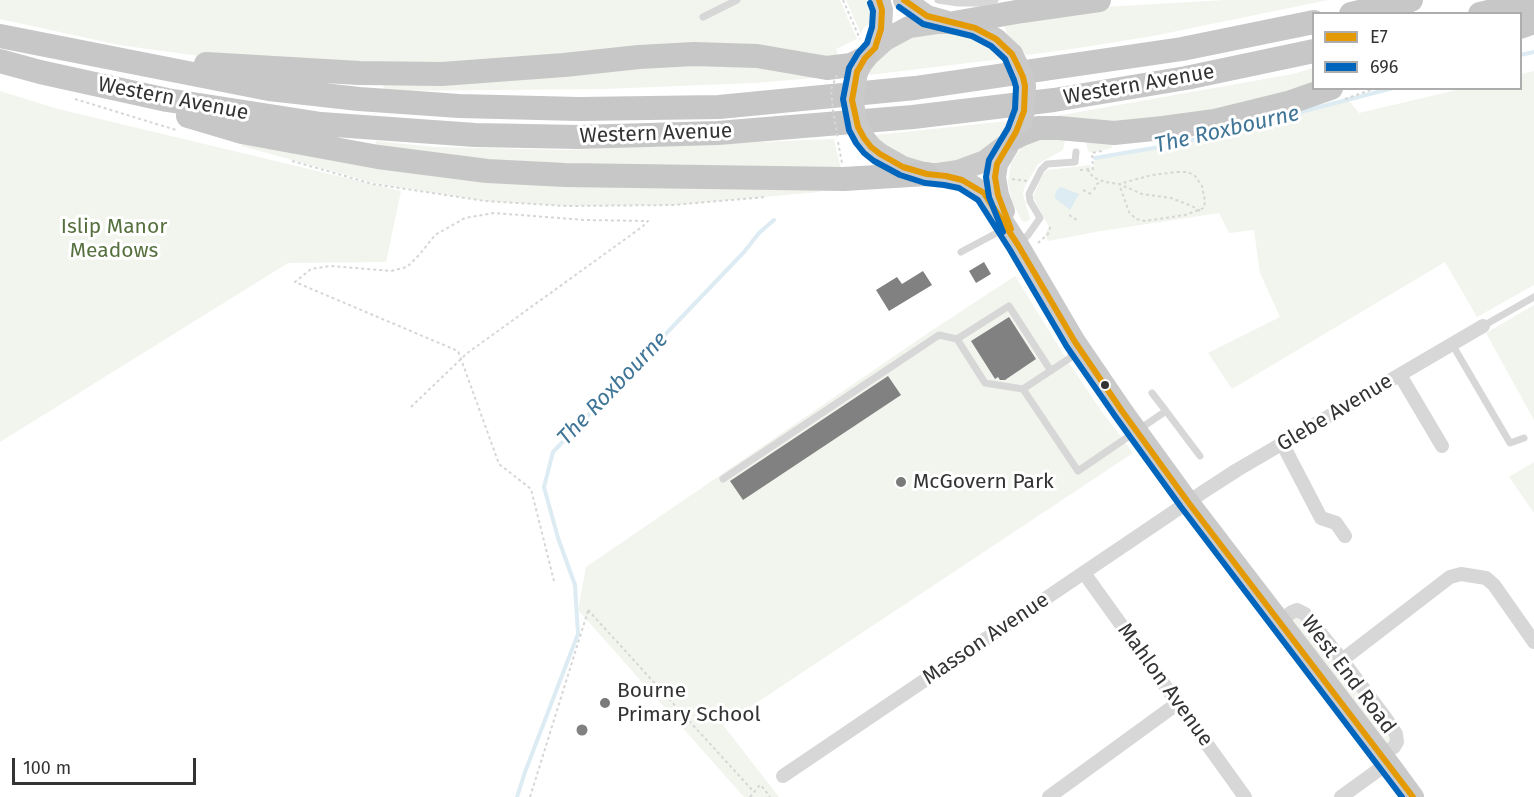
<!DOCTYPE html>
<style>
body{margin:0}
#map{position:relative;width:1534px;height:797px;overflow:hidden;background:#fff;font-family:"Fira Sans",sans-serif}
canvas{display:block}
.legend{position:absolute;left:1312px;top:12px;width:210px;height:78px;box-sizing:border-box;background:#fff;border:2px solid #adadad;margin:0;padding:8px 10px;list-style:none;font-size:18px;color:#333}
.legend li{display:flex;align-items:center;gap:12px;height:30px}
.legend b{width:30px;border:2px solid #adadad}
.scale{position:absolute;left:12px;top:758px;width:184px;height:27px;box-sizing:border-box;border:3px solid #333;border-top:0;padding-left:8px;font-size:18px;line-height:21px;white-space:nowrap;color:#333;-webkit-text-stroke:4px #fff;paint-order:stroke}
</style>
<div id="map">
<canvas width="1534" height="797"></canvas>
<ul class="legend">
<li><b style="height:8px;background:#e39a05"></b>E7</li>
<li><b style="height:8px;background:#0065bd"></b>696</li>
</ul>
<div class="scale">100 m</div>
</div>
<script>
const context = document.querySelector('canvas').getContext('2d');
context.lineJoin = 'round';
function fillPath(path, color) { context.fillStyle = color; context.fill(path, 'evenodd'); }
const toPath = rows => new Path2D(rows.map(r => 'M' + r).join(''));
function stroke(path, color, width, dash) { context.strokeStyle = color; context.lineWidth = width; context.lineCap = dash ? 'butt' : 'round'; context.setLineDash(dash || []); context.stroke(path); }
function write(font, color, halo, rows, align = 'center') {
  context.font = font + ' "Fira Sans",sans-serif'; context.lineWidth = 6; context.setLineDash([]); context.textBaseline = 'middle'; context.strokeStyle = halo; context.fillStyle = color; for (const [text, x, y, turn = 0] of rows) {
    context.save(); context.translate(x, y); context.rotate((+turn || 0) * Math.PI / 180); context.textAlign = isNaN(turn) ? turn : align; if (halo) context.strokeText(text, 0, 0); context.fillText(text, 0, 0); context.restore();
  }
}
fillPath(toPath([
 [0,0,840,0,857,39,836,49,840,59,468,63,228,60,119,45,0,19],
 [846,0,873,0,875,21,864,27,861,34],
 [1225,0,1328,0,1153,36,1072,49,1026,55,1008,36,1004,26,1086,8],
 [948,33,967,36,988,44,1001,59,869,75,869,68,889,49,906,38],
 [726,64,827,77,755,83,603,89,383,91,384,81],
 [1313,68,1313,86,1268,101,1135,122,1045,118,1293,74],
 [1534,71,1534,285,1477,317,1445,262,1232,389,1208,353,1280,317,1260,273,1254,230,1229,233,1219,213,1101,231,1048,241,1045,234,1049,227,1033,197,1042,176,1047,170,1090,165,1093,168,1095,158,1177,144,1348,100,1359,113,1461,89,1520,88,1521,74],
 [0,91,58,109,401,191,386,262,288,263,0,442],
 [1008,121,1000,137,975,158,924,168,878,142,876,135],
 [238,138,382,167,831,185,819,192,673,205,570,206,485,201,378,184,242,146],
 [834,139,842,173,581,171,375,148,376,141,435,147,567,150],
 [1031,139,1110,140,1112,148,1092,153,1088,151,1086,142,1065,140,1063,150,1038,164,1025,186,1023,194,1030,219,1026,222,1022,221,1012,201,1008,183,1011,163,1023,145],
 [1015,276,1067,360,1100,409,1133,453,723,725,779,797,744,797,578,610,586,567,928,333],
 [1534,305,1534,420,1486,333],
 [1534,462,1534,513,1509,477],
 [1294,617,1300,617,1390,735,1391,742,1386,744,1292,620]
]), '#f1f5ed');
fillPath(toPath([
 [1061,187,1079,194,1070,210,1055,198,1055,194,1057,190]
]), '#ddebf3');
stroke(toPath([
 [1520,55,1534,52],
 [1095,158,1177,144,1393,88],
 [517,797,525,772,578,634,575,585,558,538,544,487,553,452,744,252,759,233,774,220]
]), '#ddebf3', 4);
fillPath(toPath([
 [984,262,991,274,976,283,969,271],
 [923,271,932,285,889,311,876,290,897,277,902,284],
 [1009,317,1036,359,1005,380,1000,380,998,377,995,379,971,341],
 [888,376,901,395,743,500,730,481],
 '576.5 730a5.5 5.5 0 1 1 11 0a5.5 5.5 0 1 1-11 0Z'
]), '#818181');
stroke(toPath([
 [843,0,860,39],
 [75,99,176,130],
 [1345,99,1376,88],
 [838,142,842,163],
 [292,161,373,184,485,201,566,206,673,205,767,197],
 [1088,169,1089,173,1095,178,1105,182,1119,184,1142,194,1171,198,1192,206,1200,211],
 [1080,170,1093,169,1092,153,1102,151],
 [1177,172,1188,172,1195,176,1202,186,1205,201,1204,208,1185,215,1145,221,1136,219,1129,212,1119,184,1152,175,1177,172],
 [1012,179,1027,181],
 [1083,190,1091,194],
 [1094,190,1097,184,1102,181],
 [1069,215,1077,220],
 [1038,243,1048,234,1050,228,1049,224],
 [411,407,461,359,466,354,642,227,648,221,585,220,494,213,465,218,435,235,420,254,407,267,391,271,330,266,311,269,295,282,458,351,461,359,499,464,531,489,554,581],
 [588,610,754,792],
 [530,797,588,611],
 [750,797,759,786,761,785,770,797]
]), '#d6d6d6', 2, [3, 3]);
stroke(toPath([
 [938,0,958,3,979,3,995,0],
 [703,17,737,0],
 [1020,243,1028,235,1040,218,1030,201,1029,194,1041,170,1047,164,1075,162,1076,152],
 [961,252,1004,229],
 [1483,326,1534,297],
 [1452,344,1510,443,1524,438],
 [1073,348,1070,358,1023,389,1078,471,1166,411,1200,456],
 [1023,389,985,383,957,339,1009,306,1051,371],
 [1152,393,1166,411],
 [723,479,939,335,957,339]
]), '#d7d7d7', 7);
stroke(toPath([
 [1400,375,1442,446],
 [1283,445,1321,518,1336,523,1345,536],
 [1084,573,1245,797],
 [1279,621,1292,612,1297,610,1305,614,1342,660,1387,720,1396,734,1397,742,1394,747,1382,755],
 [1342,660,1450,577,1461,574,1486,578,1494,585,1534,642],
 [783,776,1203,492,1237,470,1483,326],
 [1049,797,1178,703],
 [1341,797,1388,763]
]), '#d7d7d7', 14);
stroke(toPath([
 [904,0,927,16,945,21],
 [875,48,881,29,882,10,879,0],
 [857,72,865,58,885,40,909,27,937,23,954,23,975,28,996,39,1012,54],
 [864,138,871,147,880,154,903,167,927,174,938,174,958,171,985,161,1010,142,1020,124],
 [938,174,962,180,984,193,1018,245,1075,342,1122,411,1188,502,1382,755,1413,797],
 [1004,211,998,195,995,177,997,164,1008,146]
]), '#cacaca', 22);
stroke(toPath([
 [1351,14,1411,0],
 [1480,14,1534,1],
 [954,23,1022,11,1099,0],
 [1520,27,1534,22],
 [0,36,269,89,359,99,459,106,579,109,719,107,915,88,1182,49,1314,22],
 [0,61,40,72,167,100,321,124,475,135,579,137,718,133,913,117,1054,100,1186,78,1314,51],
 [206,64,359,73,442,74,564,65,639,57,694,54,757,56,827,68,851,65,865,58],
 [188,116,242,132,378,157,487,171,565,175,844,179,927,174],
 [1012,139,1022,134,1038,128,1059,128,1114,133,1163,128,1215,121,1288,103,1331,88]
]), '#c7c7c7', 24);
stroke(toPath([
 [837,75,831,89,833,111,838,139]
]), '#d6d6d6', 2, [3, 3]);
stroke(toPath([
 [1012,54,1023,77,1025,86,1024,111,1021,122],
 [857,72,852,100,858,127,864,138]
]), '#cacaca', 22);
stroke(toPath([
 [879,0,882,10,881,29,875,48,865,58,857,72,852,100,858,127,864,138,871,147,880,154,903,167,927,174,946,176,962,180,984,193,1018,245,1075,342,1122,411,1188,502,1413,797],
 [904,0,927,16,975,28,996,39,1012,54,1017,64,1023,77,1025,86,1024,111,1016,132,997,164,995,177,998,195,1011,229]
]), '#e39a05', 6);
stroke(toPath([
 [870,3,873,11,872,27,867,43,858,53,849,68,843,99,849,130,856,143,864,153,874,161,900,175,925,183,944,185,959,188,978,200,1010,250,1067,347,1115,416,1181,507,1402,797],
 [899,7,923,24,972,36,991,46,1005,59,1014,80,1016,87,1015,109,1008,128,989,160,986,177,989,197,1003,232]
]), '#0065bd', 6);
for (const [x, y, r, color] of [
 [1105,385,5,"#333"],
 [901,482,6,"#7a7a7a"],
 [605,703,6,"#7a7a7a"]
]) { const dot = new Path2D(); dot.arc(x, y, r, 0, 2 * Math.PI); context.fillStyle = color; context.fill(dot); stroke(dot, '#fff', 2); }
write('21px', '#333', '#fff', [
 ["Western Avenue",1139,85,-10],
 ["Western Avenue",173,99,11],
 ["Western Avenue",656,134,-2],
 ["Glebe Avenue",1335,413,-31],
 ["Masson Avenue",986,639,-34],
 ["West End Road",1348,675,53],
 ["Mahlon Avenue",1165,685,54]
]);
write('21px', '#56703f', '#fff', [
 ["Islip Manor",114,227],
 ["Meadows",114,251]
]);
write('21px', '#333', '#fff', [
 ["McGovern Park",913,482],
 ["Bourne",617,691],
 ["Primary School",617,715]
], 'left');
write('italic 22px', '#3f7597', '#fff', [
 ["The Roxbourne",1227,130,-13],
 ["The Roxbourne",613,389,-46]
]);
</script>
